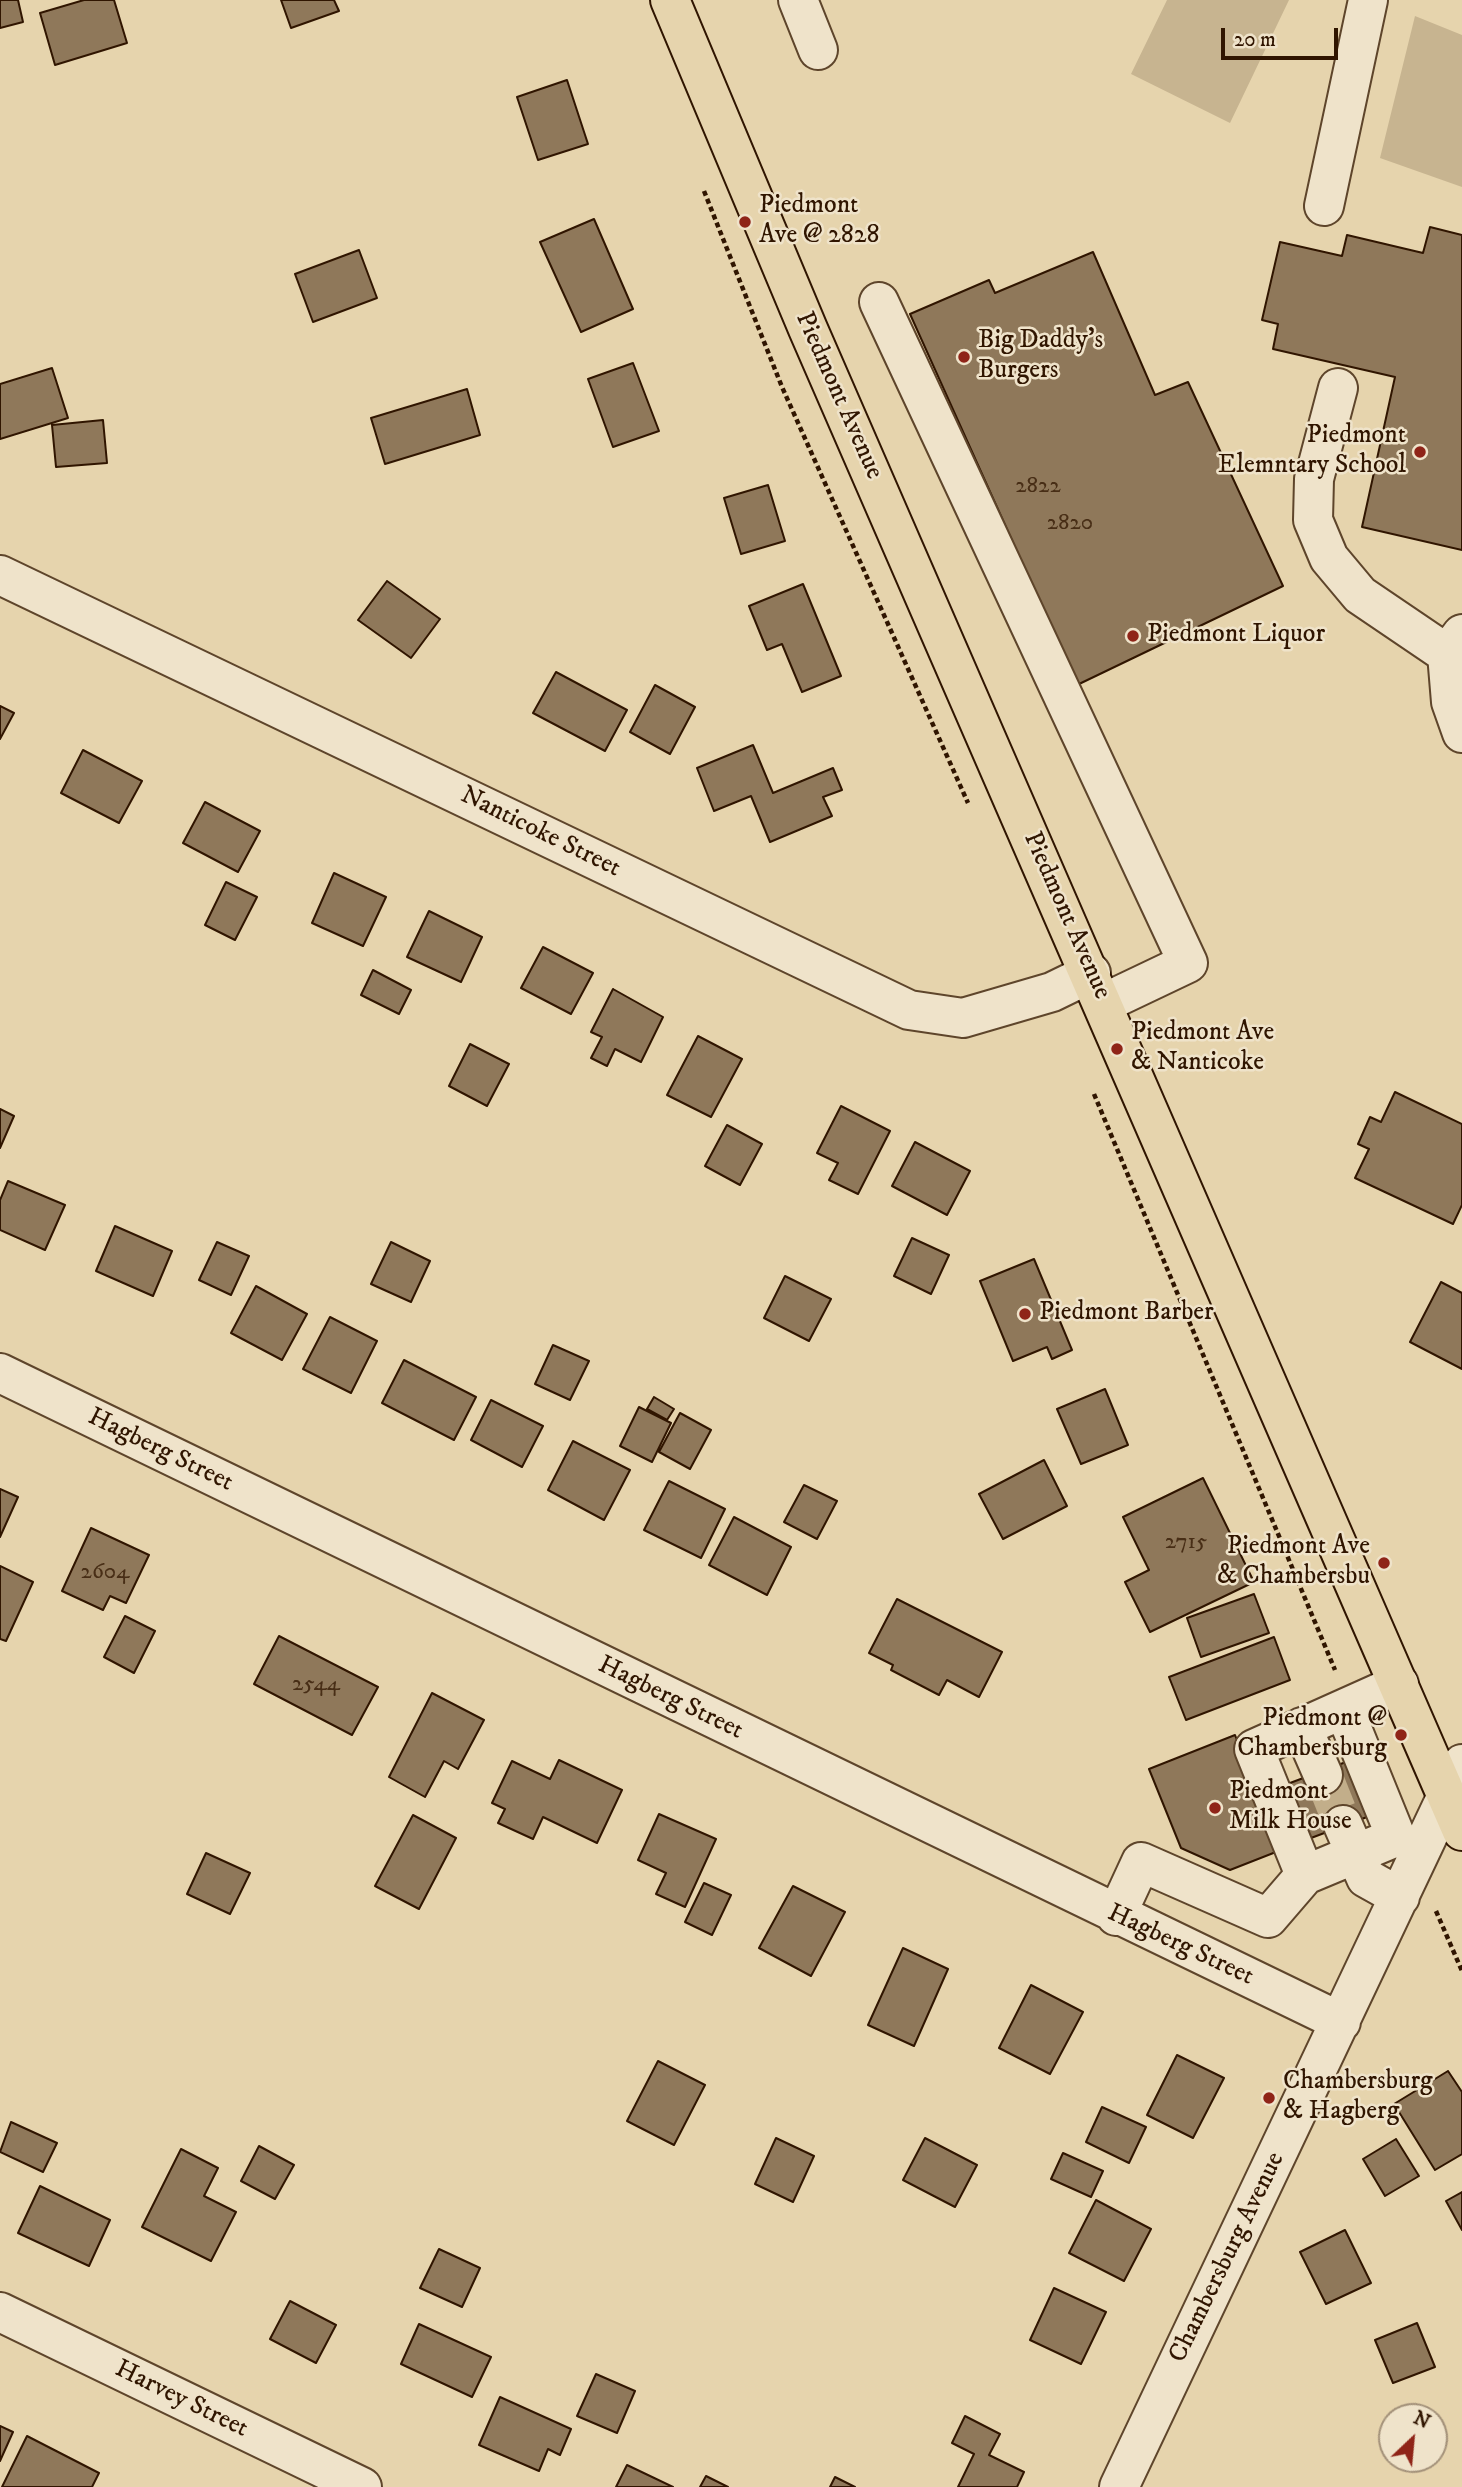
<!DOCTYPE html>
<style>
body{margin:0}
#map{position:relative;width:1462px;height:2487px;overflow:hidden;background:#e6d4ad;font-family:"IM FELL DW Pica",serif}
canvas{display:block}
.north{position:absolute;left:1378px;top:2403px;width:70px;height:70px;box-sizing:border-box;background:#efe3ca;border:2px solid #a39179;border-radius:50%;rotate:26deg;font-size:19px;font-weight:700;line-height:28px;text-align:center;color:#301500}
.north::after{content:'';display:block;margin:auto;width:24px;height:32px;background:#8f2418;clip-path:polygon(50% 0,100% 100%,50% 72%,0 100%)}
.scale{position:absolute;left:1221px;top:28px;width:117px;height:32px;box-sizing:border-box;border:4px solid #301500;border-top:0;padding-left:9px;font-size:21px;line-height:24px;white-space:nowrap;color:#301500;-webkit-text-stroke:5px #efe3ca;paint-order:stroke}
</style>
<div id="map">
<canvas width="1462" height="2487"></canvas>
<div class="north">N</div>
<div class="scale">20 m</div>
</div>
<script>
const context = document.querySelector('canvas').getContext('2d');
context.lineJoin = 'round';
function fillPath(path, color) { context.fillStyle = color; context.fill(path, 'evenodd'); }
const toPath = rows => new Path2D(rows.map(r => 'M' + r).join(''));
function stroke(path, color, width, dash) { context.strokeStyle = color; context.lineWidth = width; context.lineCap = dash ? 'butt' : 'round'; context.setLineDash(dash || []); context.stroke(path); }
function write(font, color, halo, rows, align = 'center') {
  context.font = font + ' "IM FELL DW Pica",serif'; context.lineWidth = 5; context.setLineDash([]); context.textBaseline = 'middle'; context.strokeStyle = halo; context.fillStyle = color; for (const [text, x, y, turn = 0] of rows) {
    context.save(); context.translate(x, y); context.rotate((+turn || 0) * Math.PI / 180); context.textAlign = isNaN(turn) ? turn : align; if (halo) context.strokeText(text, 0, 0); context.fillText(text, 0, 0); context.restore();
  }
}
fillPath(toPath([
 [1167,0,1289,0,1230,123,1131,74],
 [1415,16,1462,35,1462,187,1380,158]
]), '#c7b490');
const building = toPath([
 [0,0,18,0,23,22,0,28,0,0],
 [84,0,114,0,127,43,55,65,40,13,84,0],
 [281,0,334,0,339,11,291,28,281,0],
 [567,80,588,144,538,160,517,97,567,80],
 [594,219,633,309,581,332,540,242,594,219],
 [1430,227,1462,235,1462,550,1362,527,1395,377,1273,349,1278,324,1262,320,1280,242,1342,256,1347,235,1423,253,1430,227],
 [359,250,377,298,313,322,295,274,359,250],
 [1093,252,1155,395,1188,382,1283,586,1077,685,910,314,989,280,995,293,1093,252],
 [633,363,659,431,613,447,588,379,633,363],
 [52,368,68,418,0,439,0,384,52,368],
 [467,389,480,435,385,464,371,418,467,389],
 [103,420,107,463,56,467,52,425,103,420],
 [768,485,785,541,741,554,724,498,768,485],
 [387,581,440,619,411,658,358,620,387,581],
 [803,584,841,676,802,692,782,644,767,650,749,606,803,584],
 [556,672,627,710,605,751,533,713,556,672],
 [655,685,695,707,670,754,630,732,655,685],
 [0,706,14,713,0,739,0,706],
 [753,745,773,793,833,768,842,790,823,797,832,816,770,842,751,796,714,811,697,768,753,745],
 [83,750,142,781,119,823,61,793,83,750],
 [205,802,260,831,238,872,183,843,205,802],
 [334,873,386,897,363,946,312,923,334,873],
 [226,882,257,897,235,940,205,925,226,882],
 [429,911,482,937,461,982,407,957,429,911],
 [543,947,593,973,571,1014,521,988,543,947],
 [373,970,411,990,399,1014,361,995,373,970],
 [613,989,663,1017,641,1062,615,1049,607,1066,591,1058,602,1037,591,1032,613,989],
 [698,1036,742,1059,711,1117,667,1095,698,1036],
 [470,1044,509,1064,487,1106,449,1086,470,1044],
 [1395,1092,1462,1124,1462,1205,1453,1224,1355,1178,1369,1149,1358,1144,1370,1117,1381,1122,1395,1092],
 [841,1106,890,1131,858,1194,829,1180,838,1163,817,1153,841,1106],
 [0,1109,14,1116,0,1148,0,1109],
 [727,1125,762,1144,740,1185,705,1166,727,1125],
 [915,1142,970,1171,947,1215,892,1186,915,1142],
 [8,1181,65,1205,45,1250,0,1230,0,1200,8,1181],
 [115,1226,172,1251,153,1296,96,1271,115,1226],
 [912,1238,949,1255,931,1294,894,1276,912,1238],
 [217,1242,249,1256,231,1295,199,1280,217,1242],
 [391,1242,430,1261,411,1302,371,1284,391,1242],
 [1034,1259,1072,1350,1052,1359,1047,1347,1013,1361,980,1281,1034,1259],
 [785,1276,831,1299,809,1341,764,1318,785,1276],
 [1441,1282,1462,1293,1462,1369,1410,1342,1441,1282],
 [256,1286,307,1314,282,1360,231,1333,256,1286],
 [330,1317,377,1341,351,1393,303,1369,330,1317],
 [553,1345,589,1361,570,1400,535,1384,553,1345],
 [404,1360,476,1397,454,1440,382,1403,404,1360],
 [1105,1389,1128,1445,1081,1464,1057,1409,1105,1389],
 [654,1397,674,1409,667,1420,647,1409,654,1397],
 [491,1400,543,1426,522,1467,471,1440,491,1400],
 [639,1407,671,1423,652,1462,620,1446,639,1407],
 [680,1413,711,1430,690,1469,659,1452,680,1413],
 [573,1441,630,1470,604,1520,548,1490,573,1441],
 [1044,1460,1067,1506,1003,1539,979,1494,1044,1460],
 [1203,1478,1254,1582,1150,1632,1125,1582,1149,1570,1123,1517,1203,1478],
 [669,1481,725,1509,701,1558,644,1530,669,1481],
 [804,1485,837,1501,817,1539,784,1522,804,1485],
 [0,1489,18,1497,0,1537,0,1489],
 [734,1517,791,1547,767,1595,709,1565,734,1517],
 [91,1528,149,1555,126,1603,110,1596,103,1610,62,1591,91,1528],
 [0,1566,33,1582,6,1641,0,1639,0,1566],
 [1254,1594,1269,1633,1201,1657,1187,1618,1254,1594],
 [897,1599,1002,1652,979,1697,947,1680,939,1695,891,1670,893,1665,869,1653,897,1599],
 [125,1616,155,1631,134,1673,104,1657,125,1616],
 [279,1636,378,1687,352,1735,254,1684,279,1636],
 [1274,1637,1290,1680,1186,1720,1169,1677,1274,1637],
 [432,1693,484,1720,458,1769,444,1761,425,1797,389,1777,432,1693],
 [1235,1735,1281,1850,1230,1870,1181,1848,1149,1769,1235,1735],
 [1362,1756,1383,1811,1303,1841,1282,1786,1362,1756],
 [559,1760,622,1790,597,1843,543,1817,533,1839,498,1823,505,1809,492,1803,512,1761,550,1779,559,1760],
 [659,1814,716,1839,685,1907,656,1894,666,1873,638,1860,659,1814],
 [413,1815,456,1838,419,1909,375,1886,413,1815],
 [206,1853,250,1873,230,1914,187,1894,206,1853],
 [704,1883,731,1895,712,1935,685,1922,704,1883],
 [793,1886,845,1912,811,1976,759,1948,793,1886],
 [903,1948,948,1969,914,2046,868,2025,903,1948],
 [1031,1985,1083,2012,1050,2074,999,2048,1031,1985],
 [1177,2055,1224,2078,1193,2138,1147,2115,1177,2055],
 [658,2061,705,2085,674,2145,627,2121,658,2061],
 [1448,2071,1462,2092,1462,2154,1435,2170,1394,2104,1448,2071],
 [1102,2107,1146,2127,1129,2163,1086,2142,1102,2107],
 [11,2122,57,2143,43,2172,0,2152,11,2122],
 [776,2138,814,2156,793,2202,755,2184,776,2138],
 [925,2138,977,2165,955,2207,903,2180,925,2138],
 [1396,2139,1419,2176,1385,2196,1363,2159,1396,2139],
 [259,2146,294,2165,275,2199,241,2181,259,2146],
 [181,2149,218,2168,204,2196,236,2212,211,2261,142,2227,181,2149],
 [1063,2153,1103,2171,1091,2197,1051,2179,1063,2153],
 [40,2186,110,2220,89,2266,18,2233,40,2186],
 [1462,2192,1462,2230,1446,2201,1462,2192],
 [1096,2200,1151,2229,1124,2281,1069,2253,1096,2200],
 [1345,2230,1371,2283,1326,2304,1300,2252,1345,2230],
 [439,2249,480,2268,462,2307,420,2288,439,2249],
 [1054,2288,1106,2312,1081,2364,1030,2340,1054,2288],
 [290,2301,336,2325,316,2363,270,2339,290,2301],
 [1417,2323,1435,2367,1393,2383,1375,2340,1417,2323],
 [419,2324,491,2357,472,2397,401,2364,419,2324],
 [596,2374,635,2391,617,2433,577,2416,596,2374],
 [500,2397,571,2429,560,2455,548,2449,539,2471,479,2445,500,2397],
 [965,2416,1000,2434,989,2455,1024,2472,1017,2487,958,2487,974,2454,952,2443,965,2416],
 [0,2426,13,2432,0,2461,0,2426],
 [27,2436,99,2473,92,2487,2,2487,27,2436],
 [627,2465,673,2487,616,2487,627,2465],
 [706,2476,728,2487,700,2487,706,2476],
 [835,2477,855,2487,830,2487,835,2477]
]);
fillPath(building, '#8f785a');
stroke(building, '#301500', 2);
stroke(toPath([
 [1323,1775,1343,1825]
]), '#c2ae8a', 38, [38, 19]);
const minor = toPath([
 [798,0,818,50],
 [1324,206,1368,0],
 [879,302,1188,963,1104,1003],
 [1338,388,1314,479,1313,520,1329,558,1360,595,1447,654],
 [0,575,909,1010,963,1018,1052,992,1091,973],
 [1462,634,1447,654,1451,702,1462,733],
 [0,1373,1341,2022],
 [1302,1727,1323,1775],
 [1343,1825,1366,1878,1400,1897],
 [1305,1875,1254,1749,1399,1684],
 [1116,1916,1141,1862,1268,1918,1305,1875,1396,1837,1344,1709],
 [0,2312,362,2487],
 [1119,2487,1462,1764]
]);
const major = toPath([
 [670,0,808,329,1462,1831]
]);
stroke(minor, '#5e452b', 42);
stroke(major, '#301500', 42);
stroke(toPath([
 [704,191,782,387,968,803],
 [1094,1094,1335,1670],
 [1436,1911,1462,1971]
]), '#301500', 4.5, [5, 3.5]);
stroke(minor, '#efe3ca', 38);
stroke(major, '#e6d4ad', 38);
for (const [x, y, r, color] of [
 [745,222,7,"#8f2418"],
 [964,357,7,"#8f2418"],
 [1420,452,7,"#8f2418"],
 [1133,636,7,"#8f2418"],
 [1117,1049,7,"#8f2418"],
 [1025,1314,7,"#8f2418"],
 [1384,1563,7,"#8f2418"],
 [1401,1735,7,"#8f2418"],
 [1215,1808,7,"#8f2418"],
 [1269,2098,7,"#8f2418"]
]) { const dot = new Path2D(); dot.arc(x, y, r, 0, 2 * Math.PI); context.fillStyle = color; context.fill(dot); stroke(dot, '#efe3ca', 2.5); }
write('23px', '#482e16', null, [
 ["2822",1038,487],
 ["2820",1070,524],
 ["2715",1186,1543],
 ["2604",105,1573],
 ["2544",316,1685]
]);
write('26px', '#301500', '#efe3ca', [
 ["Piedmont",759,207],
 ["Ave @ 2828",759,237],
 ["Big Daddy's",978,342],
 ["Burgers",978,372],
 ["Piedmont",1406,437,"right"],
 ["Elemntary School",1406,467,"right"],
 ["Piedmont Liquor",1147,636],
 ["Piedmont Ave",1131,1034],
 ["& Nanticoke",1131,1064],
 ["Piedmont Barber",1039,1314],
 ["Piedmont Ave",1370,1548,"right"],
 ["& Chambersbu",1370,1578,"right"],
 ["Piedmont @",1387,1720,"right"],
 ["Chambersburg",1387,1750,"right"],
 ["Piedmont",1229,1793],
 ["Milk House",1229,1823],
 ["Chambersburg",1283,2083],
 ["& Hagberg",1283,2113]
], 'left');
write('26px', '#301500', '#efe3ca', [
 ["Piedmont Avenue",838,396,66],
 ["Nanticoke Street",540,833,26],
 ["Piedmont Avenue",1066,916,66],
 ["Hagberg Street",160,1451,26],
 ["Hagberg Street",670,1699,26],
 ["Hagberg Street",1180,1946,25],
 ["Chambersburg Avenue",1228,2258,-64],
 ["Harvey Street",181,2400,26]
]);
</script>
